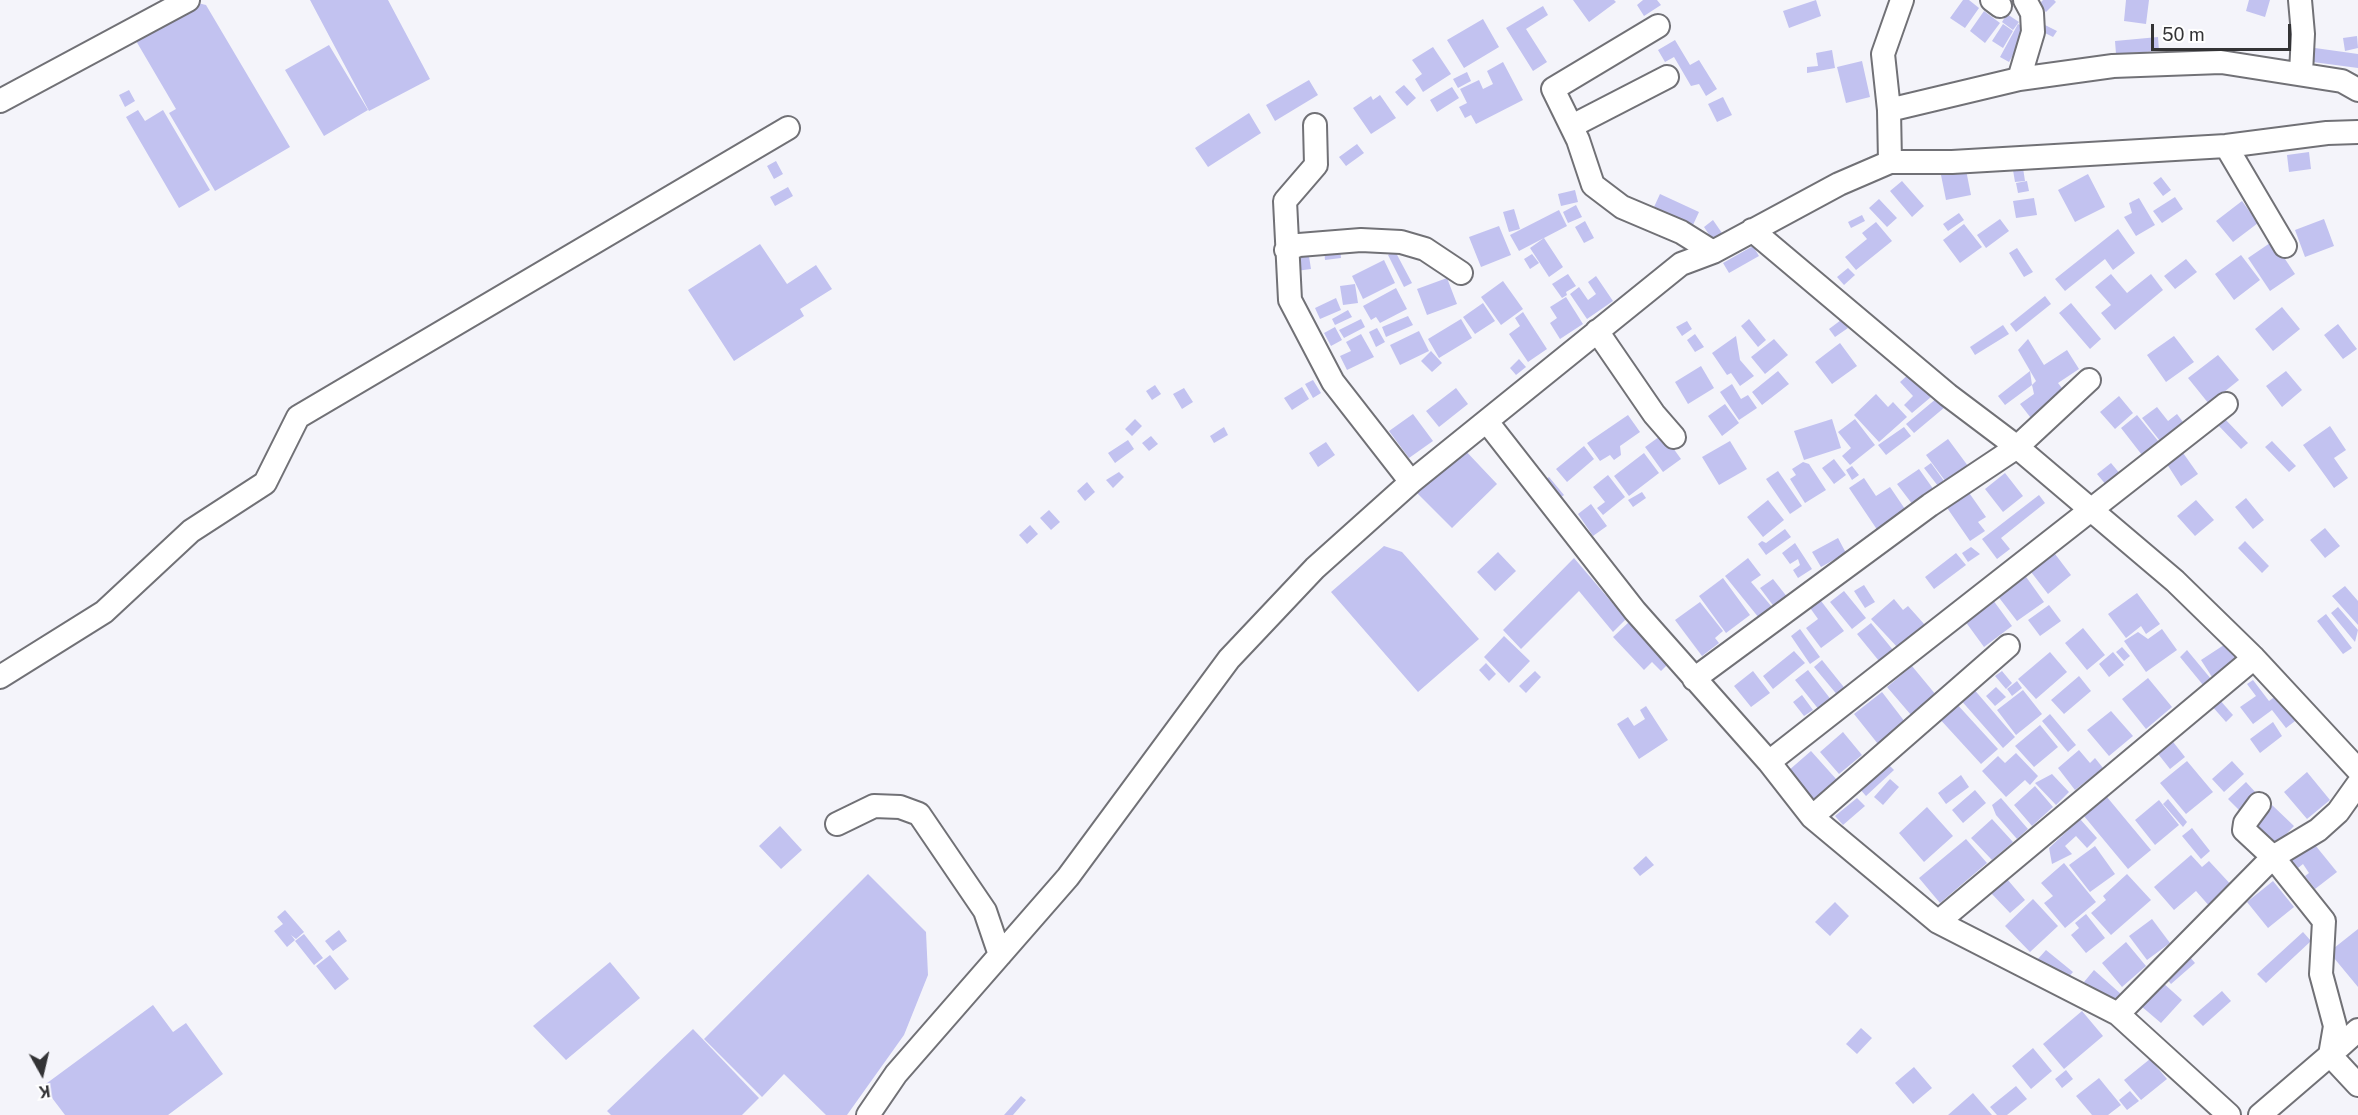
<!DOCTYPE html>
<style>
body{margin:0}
#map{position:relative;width:2358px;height:1115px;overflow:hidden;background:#f4f4fa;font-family:"Public Sans",sans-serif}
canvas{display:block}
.north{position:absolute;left:12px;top:1043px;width:60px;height:60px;-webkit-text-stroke:4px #fff;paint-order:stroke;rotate:172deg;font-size:16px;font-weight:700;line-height:24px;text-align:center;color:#333335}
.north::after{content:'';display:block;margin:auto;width:21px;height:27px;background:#333335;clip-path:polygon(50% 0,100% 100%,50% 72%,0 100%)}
.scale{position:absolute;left:2151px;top:24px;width:140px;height:27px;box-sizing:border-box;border:3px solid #333335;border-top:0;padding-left:8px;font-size:18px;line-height:21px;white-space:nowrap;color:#333335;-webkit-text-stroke:4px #fff;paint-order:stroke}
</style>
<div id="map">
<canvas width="2358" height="1115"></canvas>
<div class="north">K</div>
<div class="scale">50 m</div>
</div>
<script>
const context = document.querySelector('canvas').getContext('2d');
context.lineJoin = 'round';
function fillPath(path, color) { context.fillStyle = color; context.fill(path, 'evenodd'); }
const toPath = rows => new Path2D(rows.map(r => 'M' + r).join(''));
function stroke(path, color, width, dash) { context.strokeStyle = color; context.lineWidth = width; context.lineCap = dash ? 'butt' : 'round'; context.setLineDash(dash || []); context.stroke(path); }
fillPath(toPath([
 [310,0,388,0,430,79,369,111],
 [1573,0,1614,0,1616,2,1589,22],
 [1643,0,1657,0,1661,5,1644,16,1637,5],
 [1816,0,1821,16,1789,28,1783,11],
 [1963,0,1969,0,1979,8,1965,28,1950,18],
 [2043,0,2054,0,2056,2,2046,12,2038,5],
 [2126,0,2149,0,2146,24,2124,21],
 [2249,0,2270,0,2265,17,2246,11],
 [189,1,206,5,290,147,215,191,169,113,176,109,132,34],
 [1543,6,1548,15,1526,29,1547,62,1533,71,1506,28],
 [1984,11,2000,23,1985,43,1970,31],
 [2007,14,2019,22,2013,30,2002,22],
 [1483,19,1499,47,1464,68,1447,40],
 [2003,24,2013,31,2003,48,1992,41],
 [2018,24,2028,29,2009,62,2000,57],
 [2043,24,2057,31,2053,37,2039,30],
 [2357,36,2358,48,2345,51,2343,38],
 [2158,37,2159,51,2116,54,2115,41],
 [1675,40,1690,65,1699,60,1717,89,1706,96,1699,84,1691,86,1674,57,1665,62,1658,50],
 [329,45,368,110,324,136,285,70],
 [1433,47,1451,74,1423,92,1415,79,1422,74,1412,60],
 [2315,48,2358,54,2358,68,2313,62],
 [1832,50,1835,68,1807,73,1807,67,1818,66,1816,53],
 [1862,61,1870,97,1846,103,1837,67],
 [1503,62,1523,100,1476,124,1471,115,1465,118,1459,107,1467,103,1460,89,1479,80,1483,89,1493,84,1487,71],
 [1467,72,1471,81,1458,88,1453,79],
 [1309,80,1318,95,1275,121,1266,105],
 [1404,85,1416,98,1407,106,1395,92],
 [1452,87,1459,98,1437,112,1430,100],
 [129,90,135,101,125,107,119,95],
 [1380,95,1396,118,1371,134,1353,108,1371,96,1373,100],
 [1723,97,1732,115,1717,122,1708,104],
 [138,110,145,121,163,110,210,190,179,208,126,117],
 [1249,113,1261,133,1208,167,1195,148],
 [1357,144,1364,153,1346,166,1339,157],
 [2309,152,2311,169,2289,172,2287,155],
 [776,161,783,174,774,179,767,166],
 [2023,168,2025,181,2015,182,2013,170],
 [1966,170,1971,195,1946,200,1941,175],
 [2088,174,2105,207,2075,222,2058,190],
 [2161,177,2171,190,2163,196,2153,183],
 [1902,181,1924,206,1912,217,1890,191],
 [2027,181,2029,191,2018,193,2016,183],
 [788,187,793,196,775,206,770,197],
 [1575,190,1578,202,1561,206,1558,194],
 [1660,194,1699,212,1693,225,1654,207],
 [2175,197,2183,209,2162,223,2153,211],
 [2034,198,2037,215,2016,218,2013,201],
 [2139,198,2155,225,2136,236,2124,217,2132,213,2129,203],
 [1879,199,1897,218,1887,227,1869,208],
 [2242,201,2258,223,2233,242,2216,221],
 [1576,205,1582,217,1568,223,1563,212],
 [1514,209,1520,229,1509,232,1503,212],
 [1559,210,1567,226,1519,251,1510,235],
 [1959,213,1964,220,1948,231,1943,224],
 [1862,215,1865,221,1851,228,1848,222],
 [2000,219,2009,231,1986,248,1977,235],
 [2324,219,2334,246,2305,257,2295,230],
 [1713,220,1724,236,1714,242,1704,227],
 [1585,221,1594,238,1584,243,1575,227],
 [1876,222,1892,241,1856,270,1845,257,1867,239,1862,233],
 [1964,224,1982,247,1960,263,1943,240],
 [1499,226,1511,255,1481,267,1469,237],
 [2118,229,2135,253,2113,270,2105,259,2065,291,2055,279],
 [1544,238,1563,267,1549,277,1530,248],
 [2273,241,2295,274,2270,291,2248,258],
 [760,244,787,284,816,265,832,289,800,309,804,316,734,361,688,290],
 [1753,246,1759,256,1729,273,1723,263],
 [1340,247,1341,258,1325,260,1324,250],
 [2017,248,2033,272,2024,277,2009,253],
 [1308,250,1311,269,1296,271,1294,252],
 [1395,251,1412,283,1404,287,1388,255],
 [1532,254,1539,263,1530,269,1524,259],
 [2241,255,2260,280,2234,300,2215,274],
 [2186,259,2197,272,2175,289,2164,276],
 [1384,260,1395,283,1363,299,1352,276],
 [1848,268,1855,275,1844,285,1837,277],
 [1568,274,1576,286,1566,292,1567,295,1562,298,1552,284],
 [2111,274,2127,293,2151,274,2163,290,2115,330,2101,313,2111,305,2095,287],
 [1596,276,1613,301,1587,319,1570,294,1579,287,1588,300,1596,294,1588,282],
 [1447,278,1457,304,1427,315,1417,289],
 [1503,281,1523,309,1501,325,1481,297],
 [1355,284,1358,303,1343,305,1340,286],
 [1396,288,1407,309,1380,323,1376,317,1371,320,1363,306],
 [2045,296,2051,304,2016,332,2010,324],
 [1566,297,1583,324,1560,339,1550,323,1557,318,1550,307],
 [1336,298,1341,310,1320,319,1315,308],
 [1483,303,1495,321,1475,334,1463,317],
 [2071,303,2101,339,2090,349,2059,313],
 [2282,307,2300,329,2273,351,2255,329],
 [1348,310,1352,317,1335,325,1332,319],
 [1523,312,1547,349,1528,362,1509,334,1520,326,1515,318],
 [1408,316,1413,325,1386,337,1382,327],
 [1361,319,1365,327,1344,338,1339,330],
 [1461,319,1472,338,1439,358,1428,339],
 [1749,319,1766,340,1758,347,1741,326],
 [1841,320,1848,328,1835,337,1829,329],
 [1687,321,1692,329,1682,336,1676,327],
 [2338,324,2357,349,2343,359,2324,335],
 [2003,325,2009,334,1975,355,1970,347],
 [1335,327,1342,340,1331,346,1324,333],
 [1377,328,1385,342,1376,347,1369,332],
 [1419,331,1429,351,1400,365,1390,345],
 [1361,334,1374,357,1347,370,1340,356,1351,351,1346,342],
 [1695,334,1704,347,1695,352,1687,340],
 [1736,336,1740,360,1754,376,1740,386,1731,373,1727,375,1712,353],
 [2174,336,2194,362,2166,382,2147,355],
 [1774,339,1788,355,1765,374,1751,357],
 [2028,339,2044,365,2067,350,2079,369,2058,383,2068,396,2034,422,2020,404,2034,394,2032,385,2005,405,1998,396,2030,371,2032,385,2036,381,2018,350],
 [1840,343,1857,366,1832,384,1815,362],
 [1431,351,1442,363,1432,372,1421,361],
 [2218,355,2239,380,2209,404,2188,378],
 [1519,359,1526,367,1516,375,1510,368],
 [1701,366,1714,388,1688,404,1675,382],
 [1778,371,1789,384,1762,405,1752,392],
 [2286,371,2302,390,2282,407,2266,386],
 [1910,373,1931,397,1912,413,1904,405,1913,396,1900,382],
 [1313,380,1321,393,1313,398,1305,384],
 [1732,384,1741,399,1748,395,1757,408,1739,420,1720,392],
 [1155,385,1161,394,1152,400,1146,391],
 [1302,387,1309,399,1292,410,1284,398],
 [1184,388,1193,402,1182,409,1173,394],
 [1456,388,1468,404,1439,427,1426,411],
 [1876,394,1888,407,1893,402,1907,417,1879,442,1854,415],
 [2119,396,2133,413,2115,429,2100,412],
 [1937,398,1945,407,1914,433,1906,424],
 [1725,404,1739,423,1722,436,1708,416],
 [2157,407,2168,421,2177,414,2183,422,2160,441,2142,418],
 [1413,414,1433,441,1409,458,1389,431],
 [1628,415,1640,432,1620,446,1621,455,1614,460,1610,455,1600,461,1587,443],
 [2137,415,2159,442,2142,455,2121,428],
 [2224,418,2248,443,2241,449,2217,424],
 [1135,419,1142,426,1132,436,1125,429],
 [1832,419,1841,448,1804,460,1794,431],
 [1855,419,1875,445,1850,465,1842,456,1851,448,1838,432],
 [2330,426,2346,450,2334,458,2348,478,2334,488,2303,445],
 [1224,427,1228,435,1214,443,1210,436],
 [1904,427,1911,436,1886,455,1878,445],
 [1663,434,1681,459,1663,472,1645,447],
 [1151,436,1158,444,1149,451,1142,443],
 [1948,439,1968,466,1946,482,1926,455],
 [1128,440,1134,449,1115,463,1108,453],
 [1730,441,1747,469,1719,485,1702,457],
 [2272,441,2296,466,2289,472,2265,447],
 [1326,442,1335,455,1318,467,1309,453],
 [1584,446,1594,459,1567,482,1556,469],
 [1462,447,1497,484,1452,528,1416,492],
 [2181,450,2198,474,2181,486,2165,461],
 [1644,453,1659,473,1629,496,1614,476],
 [1834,459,1846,475,1834,484,1822,468],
 [1803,462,1809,464,1826,490,1805,503,1790,479,1796,475,1792,469],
 [1931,463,1944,481,1938,486,1924,468],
 [2111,463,2121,475,2107,486,2097,474],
 [1852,466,1859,475,1852,480,1846,470],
 [1919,469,1934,490,1913,505,1897,484],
 [1778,471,1802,506,1790,514,1766,479],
 [1119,472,1124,477,1113,488,1106,480],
 [2005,473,2023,496,2003,512,1985,489],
 [1608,475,1625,497,1603,515,1597,508,1605,502,1593,487],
 [1549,477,1564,495,1556,501,1541,483],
 [1864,478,1876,496,1890,487,1907,512,1878,531,1849,488],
 [1087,482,1095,492,1085,501,1077,491],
 [1965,487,1986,517,1978,522,1985,531,1970,541,1943,502],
 [1642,492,1646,498,1633,507,1628,500],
 [2039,495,2045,503,2001,538,2010,549,1997,559,1982,539],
 [2246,498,2264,520,2253,529,2235,507],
 [1768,500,1784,520,1763,537,1747,517],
 [2196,500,2214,520,2195,536,2177,516],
 [1591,504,1607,526,1593,536,1578,514],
 [1049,510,1060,522,1051,530,1040,518],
 [1030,525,1038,534,1027,544,1019,535],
 [2325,528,2340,546,2325,558,2310,540],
 [1785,529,1791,537,1766,555,1758,544,1762,541,1766,543],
 [1838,538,1846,553,1821,567,1812,552],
 [2245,541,2269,566,2262,573,2238,548],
 [1795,543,1812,569,1798,578,1793,570,1800,565,1798,559,1790,564,1782,553],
 [1384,546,1402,552,1479,639,1418,692,1331,592],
 [1971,547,1980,554,1968,562,1962,553],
 [2052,550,2071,575,2048,594,2028,568],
 [1498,552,1516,571,1495,591,1477,572],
 [1956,553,1966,565,1934,589,1925,577],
 [1574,558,1626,619,1613,632,1579,591,1521,649,1503,630],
 [1748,558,1761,575,1751,582,1772,607,1759,618,1725,576],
 [2024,574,2044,602,2017,621,1997,595],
 [1723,578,1750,615,1726,633,1699,596],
 [1773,579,1788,598,1775,608,1760,588],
 [1864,585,1875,602,1865,608,1854,591],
 [2345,586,2358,601,2358,625,2332,596],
 [1844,591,1866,618,1852,629,1830,602],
 [2137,593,2160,624,2146,634,2141,626,2126,638,2108,614],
 [1818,597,1844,631,1821,648,1806,628,1818,619,1808,605],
 [1894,599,1903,610,1908,606,1925,625,1898,648,1871,619],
 [1993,600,2012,626,1984,647,1965,621],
 [1700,602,1723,631,1715,638,1719,643,1702,656,1675,620],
 [2049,605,2061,621,2040,636,2028,620],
 [2338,607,2358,630,2355,642,2331,613],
 [2326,614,2352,648,2343,654,2317,621],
 [1629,622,1668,664,1661,671,1652,662,1644,670,1613,637],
 [1871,623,1893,650,1879,661,1857,634],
 [2083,628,2105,655,2087,670,2065,643],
 [1800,629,1820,657,1810,664,1791,636],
 [2162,629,2177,650,2146,672,2124,641,2138,632,2148,639],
 [1504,636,1530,661,1509,683,1484,657],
 [2227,643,2238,659,2212,677,2201,660],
 [2122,647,2130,656,2124,661,2116,652],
 [2187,650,2211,679,2203,685,2180,657],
 [1794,651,1805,663,1773,689,1763,676],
 [2050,652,2067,672,2036,699,2018,679],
 [2113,652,2124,665,2109,677,2099,664],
 [1822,660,1847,691,1839,697,1814,667],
 [1486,663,1496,674,1489,681,1479,670],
 [1912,666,1936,695,1911,715,1887,687],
 [1808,670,1832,701,1820,711,1795,680],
 [1535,671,1541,677,1526,693,1519,686],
 [1753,671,1770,693,1751,707,1734,686],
 [2002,671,2012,683,2006,689,1995,676],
 [2079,676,2091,691,2064,714,2051,700],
 [2148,678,2172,707,2146,729,2122,699],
 [2253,680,2269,701,2280,693,2299,718,2286,728,2272,710,2253,724,2240,707,2256,696,2247,684],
 [2017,681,2022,688,2012,696,2007,689],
 [1972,687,2015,737,2003,748,1959,698],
 [1996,687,2006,697,1995,706,1986,696],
 [2023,690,2042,714,2016,735,1997,710],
 [1882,692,1905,722,1878,744,1854,714],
 [1802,695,1813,710,1804,716,1793,702],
 [2219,699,2233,715,2226,722,2211,705],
 [1955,702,1998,749,1981,764,1938,717],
 [1646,706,1668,740,1639,759,1617,724,1628,717,1634,726,1645,719,1640,710],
 [2111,711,2133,736,2109,756,2087,730],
 [2050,714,2076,745,2068,752,2042,721],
 [2273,722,2282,736,2260,753,2250,739],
 [2040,725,2058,747,2034,767,2015,746],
 [1843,732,1862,755,1839,774,1820,752],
 [2170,738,2185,757,2170,769,2155,750],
 [2079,750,2090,763,2095,758,2103,768,2075,790,2058,768],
 [1811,751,1837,780,1814,800,1788,771],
 [2016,753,2038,776,2030,785,2025,780,2006,797,1982,771,1998,756,2005,763],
 [2187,761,2213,792,2186,814,2160,783],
 [2232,761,2244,774,2224,792,2212,779],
 [1886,762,1894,770,1866,796,1859,788],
 [2307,772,2330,800,2307,819,2284,792],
 [2052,774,2069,792,2056,805,2035,783],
 [1961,775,1969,787,1946,804,1938,793],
 [1890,779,1899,787,1883,805,1874,797],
 [2246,782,2257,794,2239,810,2228,799],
 [2035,786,2053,807,2032,826,2014,805],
 [1975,790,1986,803,1963,823,1952,810],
 [2102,791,2151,850,2128,869,2079,810],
 [1857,798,1865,806,1843,825,1835,816],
 [2001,798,2028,829,2017,839,1996,815,1992,805],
 [2168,799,2187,822,2183,827,2163,804],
 [2159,800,2179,825,2155,845,2135,820],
 [2272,805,2294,826,2275,846,2254,824],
 [1927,807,1953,836,1924,862,1899,833],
 [1992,819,2013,842,1992,860,1971,838],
 [2080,819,2097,838,2087,848,2076,836,2065,846,2072,854,2052,864,2049,848],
 [780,826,802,850,781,869,759,846],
 [2192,828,2210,851,2201,859,2182,836],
 [1966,839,1987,863,1940,903,1919,878],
 [2311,840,2337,872,2315,889,2305,876,2309,873,2303,864,2298,868,2290,858],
 [2095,846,2115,874,2090,892,2069,865],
 [2191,855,2202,867,2209,861,2234,888,2211,908,2196,891,2174,910,2154,887],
 [1646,856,1654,865,1640,876,1633,868],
 [2064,863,2096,902,2065,928,2044,903,2053,896,2041,883],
 [868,874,926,932,928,975,904,1035,847,1115,826,1115,784,1074,762,1097,704,1039],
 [2127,874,2151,900,2111,935,2091,913,2106,900,2103,896],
 [2007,879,2025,900,2010,913,1991,893],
 [2273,881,2294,907,2268,928,2247,902],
 [2033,899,2058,926,2030,952,2005,926],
 [1835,902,1849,916,1830,936,1815,922],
 [285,910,304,932,296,939,291,935,295,940,287,947,274,931,283,924,277,917],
 [2086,914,2105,938,2086,953,2071,935,2079,928,2075,923],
 [2152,919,2170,943,2147,960,2129,936],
 [2358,929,2358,987,2329,952],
 [339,930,347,941,333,951,325,941],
 [2303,932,2311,941,2266,983,2257,974],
 [304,934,323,958,314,965,295,941],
 [2126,942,2146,966,2122,987,2102,963],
 [2046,950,2073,972,2064,982,2037,960],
 [330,955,349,979,335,990,316,966],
 [2189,956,2195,963,2171,984,2165,977],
 [610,962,640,998,566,1060,533,1026],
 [2094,970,2122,995,2112,1006,2084,982],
 [2162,982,2182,1000,2161,1023,2141,1006],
 [2222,991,2231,1001,2203,1026,2193,1016],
 [153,1005,173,1032,186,1023,223,1074,168,1115,65,1115,43,1086],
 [2082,1011,2103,1036,2064,1069,2043,1044],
 [1861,1028,1872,1038,1857,1054,1846,1044],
 [693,1029,759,1098,742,1115,611,1115,607,1111],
 [2033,1048,2052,1071,2031,1089,2012,1066],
 [2150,1059,2167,1079,2141,1100,2124,1080],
 [1914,1067,1932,1088,1913,1104,1895,1083],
 [2066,1070,2073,1079,2062,1088,2055,1079],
 [2099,1078,2121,1105,2108,1115,2092,1115,2076,1096],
 [2016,1086,2027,1099,2007,1115,1997,1115,1990,1107],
 [2130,1091,2139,1101,2127,1110,2119,1100],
 [1973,1093,1992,1115,1948,1115],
 [1021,1096,1026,1100,1013,1115,1004,1115]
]), '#c2c2f0');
const minor = toPath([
 [1992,0,2000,6],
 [2300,0,2303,34,2301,73],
 [1658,26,1553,89,1578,140,1593,185,1622,207,1681,232,1713,252],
 [2019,79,2033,32,2032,13,2025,0],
 [0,101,188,0],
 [1889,110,2019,79,2113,66,2221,62,2342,81,2358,90],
 [1315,125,1316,165,1285,201,1290,300,1333,382,1411,482],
 [1572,126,1667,77],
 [2226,146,2285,246],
 [1890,162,1889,110,1883,54,1902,0],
 [1752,230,1948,395,2017,447,2175,581,2254,658,2358,770],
 [1286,250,1299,245,1361,240,1401,242,1425,249,1461,273],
 [1597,331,1654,414,1674,437],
 [1488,423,1635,611,1769,762,1812,817,1938,922,2118,1014,2229,1115],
 [0,677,104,612,191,531,265,483,298,417,788,128],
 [1694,679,1930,505,2017,447,2089,380],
 [1769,762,2226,404],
 [2259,804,2245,823,2244,830,2273,857,2324,921,2321,974,2335,1026,2330,1055],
 [1812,817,2008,646],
 [837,824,874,806,900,807,919,814,985,911,1000,955],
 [1938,922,2254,658],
 [2118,1014,2273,857,2318,830,2338,812,2358,784],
 [2330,1055,2358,1030],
 [868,1115,896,1074,1068,877,1229,659,1315,568,1411,482,1681,264,1713,252,1839,184,1890,162,1952,162,2226,146,2327,133,2358,132],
 [2260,1115,2330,1055,2358,1085]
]);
stroke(minor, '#717176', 26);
stroke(minor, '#fff', 22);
</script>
